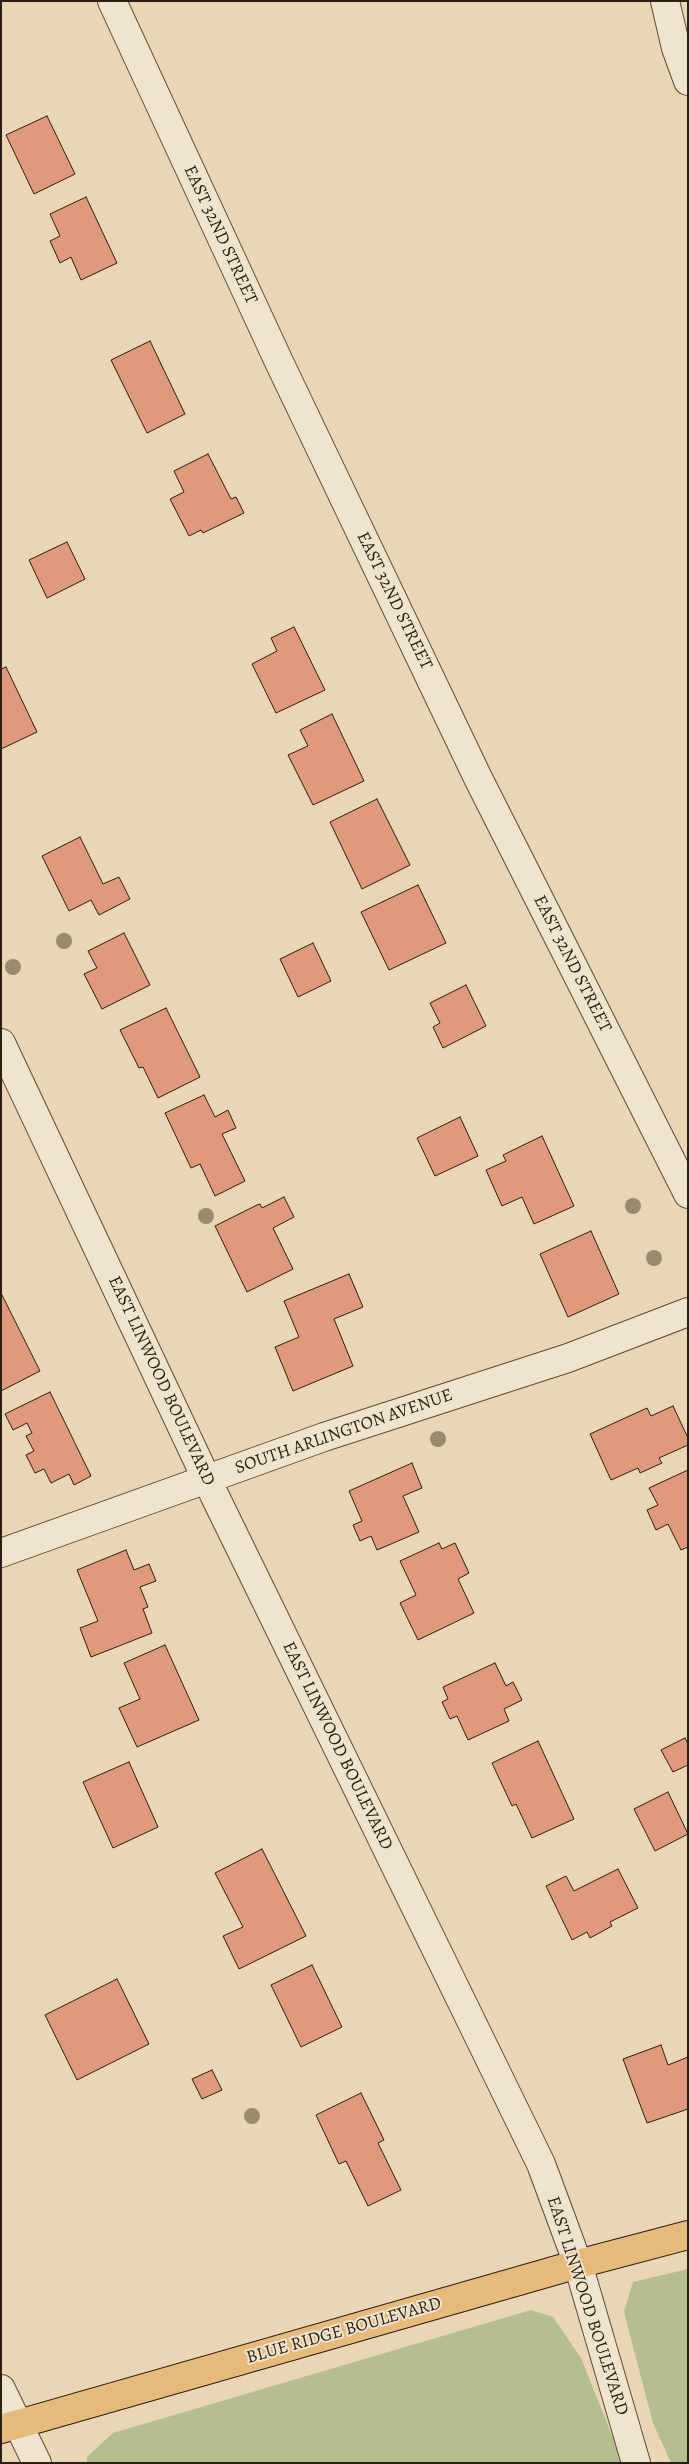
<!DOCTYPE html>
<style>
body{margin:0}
#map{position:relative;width:689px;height:2464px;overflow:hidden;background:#ead5b4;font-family:Alegreya,serif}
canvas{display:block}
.frame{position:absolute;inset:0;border:2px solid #2b1e13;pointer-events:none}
</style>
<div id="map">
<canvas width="689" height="2464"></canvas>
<div class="frame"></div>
</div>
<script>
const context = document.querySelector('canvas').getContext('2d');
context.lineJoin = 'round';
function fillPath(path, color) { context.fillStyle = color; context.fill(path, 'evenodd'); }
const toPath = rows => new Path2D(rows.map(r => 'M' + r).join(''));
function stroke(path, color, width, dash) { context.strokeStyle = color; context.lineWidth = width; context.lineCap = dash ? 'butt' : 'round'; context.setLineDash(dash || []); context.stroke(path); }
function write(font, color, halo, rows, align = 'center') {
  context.font = font + ' Alegreya,serif'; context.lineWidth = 4; context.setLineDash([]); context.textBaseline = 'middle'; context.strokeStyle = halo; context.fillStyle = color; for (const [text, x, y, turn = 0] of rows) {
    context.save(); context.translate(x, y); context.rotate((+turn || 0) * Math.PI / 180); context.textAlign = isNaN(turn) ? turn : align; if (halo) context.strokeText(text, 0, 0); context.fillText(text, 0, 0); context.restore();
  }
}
fillPath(toPath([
 [688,2269,688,2463,671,2463,653,2423,624,2312,633,2282],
 [531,2310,553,2317,581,2358,623,2463,87,2463,87,2457,113,2433]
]), '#b4be8f');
const building = toPath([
 [47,116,75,174,34,194,6,135,47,116],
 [86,197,117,263,81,280,71,257,60,263,50,241,60,236,50,214,86,197],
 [150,341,185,414,147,433,111,360,150,341],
 [208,454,231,499,236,497,244,513,203,533,201,530,189,536,170,499,184,492,174,471,208,454],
 [67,542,85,579,47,598,29,560,67,542],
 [294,627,325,690,276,713,252,664,277,651,271,638,294,627],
 [6,667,37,732,1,749,1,669,6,667],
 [332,714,364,781,313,805,288,755,308,746,300,730,332,714],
 [377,799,410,865,362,889,330,822,377,799],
 [80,837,103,884,119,877,130,899,99,915,91,900,69,911,42,856,80,837],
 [418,885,446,943,389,970,361,912,418,885],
 [124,933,150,985,102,1009,84,974,97,968,88,951,124,933],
 [313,943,331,981,298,997,280,959,313,943],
 [466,985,486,1026,443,1048,433,1027,440,1023,430,1003,466,985],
 [166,1008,200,1077,158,1098,143,1067,139,1068,120,1030,166,1008],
 [204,1095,215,1117,228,1110,236,1128,222,1134,245,1181,215,1196,200,1164,191,1168,165,1113,204,1095],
 [460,1117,478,1156,435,1176,417,1138,460,1117],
 [542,1136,574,1206,534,1224,522,1197,502,1206,486,1170,506,1161,503,1155,542,1136],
 [284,1197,294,1217,273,1228,293,1269,247,1292,215,1226,257,1205,260,1204,262,1208,284,1197],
 [591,1231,619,1294,568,1317,540,1254,591,1231],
 [349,1274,363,1307,334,1319,353,1366,293,1391,275,1347,299,1337,284,1301,349,1274],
 [1,1293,40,1371,1,1391,1,1293],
 [50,1392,91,1476,74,1485,69,1474,51,1483,44,1469,35,1473,26,1455,34,1451,26,1436,32,1433,27,1423,13,1430,5,1414,50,1392],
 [673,1406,688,1438,688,1445,659,1458,662,1463,640,1473,638,1468,611,1480,590,1434,647,1408,651,1416,673,1406],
 [412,1463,422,1488,403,1496,419,1532,377,1550,371,1536,360,1541,353,1525,362,1521,349,1491,412,1463],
 [688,1470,688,1547,681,1550,668,1524,656,1530,647,1510,658,1505,649,1488,688,1470],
 [439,1543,442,1549,455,1543,469,1573,458,1579,474,1613,418,1640,400,1603,416,1595,400,1561,439,1543],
 [126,1550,134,1570,149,1564,156,1581,140,1587,148,1607,143,1609,152,1633,91,1657,80,1628,98,1621,77,1570,126,1550],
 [165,1645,199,1720,137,1747,119,1708,140,1699,124,1663,165,1645],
 [495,1663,506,1686,513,1682,522,1700,504,1709,509,1721,468,1740,457,1716,450,1719,442,1702,448,1699,443,1687,495,1663],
 [685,1738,688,1744,688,1765,673,1772,661,1750,685,1738],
 [538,1741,574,1819,532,1838,516,1804,512,1806,492,1763,538,1741],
 [129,1762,158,1827,113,1848,83,1782,129,1762],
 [668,1792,688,1834,655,1851,634,1809,668,1792],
 [262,1849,306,1936,239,1969,223,1936,243,1927,215,1873,262,1849],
 [618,1869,638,1908,610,1922,612,1926,590,1938,587,1932,572,1940,546,1886,566,1876,574,1891,618,1869],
 [312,1965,342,2027,301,2047,271,1985,312,1965],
 [117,1979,149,2044,77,2080,45,2015,117,1979],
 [661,2045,668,2065,688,2057,688,2109,647,2123,623,2059,661,2045],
 [212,2070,222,2090,202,2099,192,2079,212,2070],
 [361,2093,384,2140,378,2143,401,2190,368,2206,346,2161,339,2164,316,2115,361,2093]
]);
fillPath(building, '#e09a7b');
stroke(building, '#2b1e13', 1);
const minor = toPath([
 [112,1,280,364,478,778,688,1194],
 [665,1,676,48,688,81],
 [1,1043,207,1480,541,2164,578,2264,636,2463],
 [1,1553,324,1437,568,1358,688,1312],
 [1,2389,37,2463]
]);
const major = toPath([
 [1,2429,578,2264,688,2235]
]);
stroke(minor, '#5b4c3b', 30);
stroke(major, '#2b1e13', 30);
stroke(minor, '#f1e4ce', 28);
stroke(major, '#e5ba7a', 28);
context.fillStyle = '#988b70';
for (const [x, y] of [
 [64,941],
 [13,967],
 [633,1206],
 [206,1216],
 [654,1258],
 [438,1439],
 [252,2116]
]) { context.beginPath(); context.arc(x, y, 8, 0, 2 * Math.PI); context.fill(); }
write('18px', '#2b1e13', '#f1e4ce', [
 ["EAST 32ND STREET",220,235,65],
 ["EAST 32ND STREET",394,601,64],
 ["EAST 32ND STREET",572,964,63],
 ["EAST LINWOOD BOULEVARD",161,1381,65],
 ["SOUTH ARLINGTON AVENUE",344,1432,-19],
 ["EAST LINWOOD BOULEVARD",337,1746,64],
 ["EAST LINWOOD BOULEVARD",587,2306,72],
 ["BLUE RIDGE BOULEVARD",344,2331,-16]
]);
</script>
